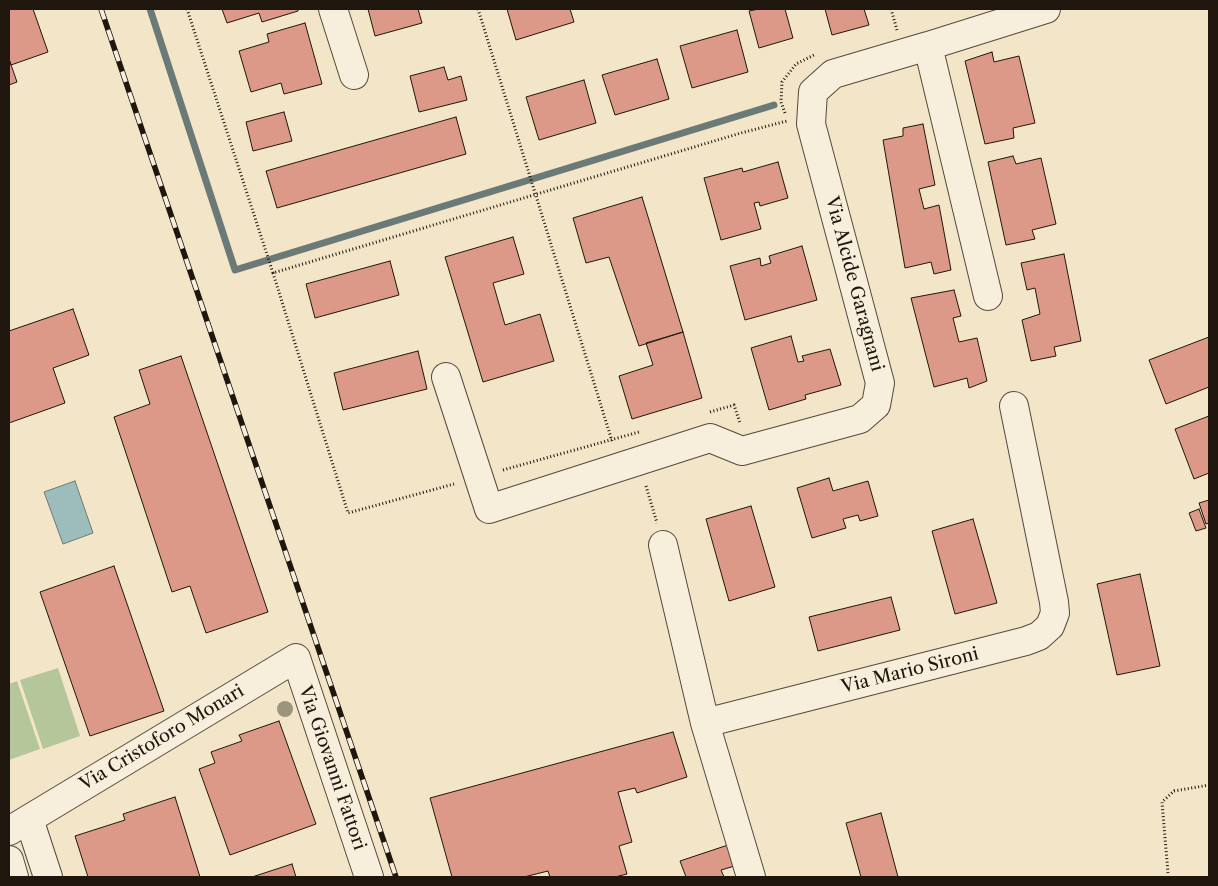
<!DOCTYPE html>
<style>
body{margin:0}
#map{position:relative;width:1218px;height:886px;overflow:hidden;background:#f3e5c8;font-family:"Libre Caslon Text",serif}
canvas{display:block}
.frame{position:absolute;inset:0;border:10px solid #1f160e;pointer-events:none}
</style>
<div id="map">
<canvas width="1218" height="886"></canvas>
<div class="frame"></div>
</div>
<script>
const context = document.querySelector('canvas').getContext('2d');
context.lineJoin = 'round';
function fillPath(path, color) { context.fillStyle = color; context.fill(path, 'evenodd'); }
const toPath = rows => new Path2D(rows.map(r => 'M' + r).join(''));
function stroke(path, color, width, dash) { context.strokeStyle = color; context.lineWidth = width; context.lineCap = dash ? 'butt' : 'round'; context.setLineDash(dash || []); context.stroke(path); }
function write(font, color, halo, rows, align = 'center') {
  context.font = font + ' "Libre Caslon Text",serif'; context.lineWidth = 4.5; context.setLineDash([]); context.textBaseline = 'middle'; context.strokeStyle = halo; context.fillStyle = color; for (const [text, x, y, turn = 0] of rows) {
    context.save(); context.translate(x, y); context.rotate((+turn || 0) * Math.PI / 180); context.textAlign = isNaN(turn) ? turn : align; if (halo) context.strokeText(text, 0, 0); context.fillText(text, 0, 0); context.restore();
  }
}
fillPath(toPath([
 [58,668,80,736,43,749,20,680],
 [17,681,40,749,9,760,9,684]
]), '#b5c69b');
const water = toPath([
 [75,481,93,533,63,544,44,492,75,481]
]);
fillPath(water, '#9dbdbd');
stroke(water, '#6b7a77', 1);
stroke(toPath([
 [150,9,235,270,774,105]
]), '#6b7a77', 7);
const building = toPath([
 [9,9,33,9,48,52,11,65,9,59,9,9],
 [222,9,298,9,298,11,262,22,259,13,227,23,222,9],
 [368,9,418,9,422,23,375,36,368,9],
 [507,9,570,9,574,22,516,40,507,9],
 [759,9,785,9,793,38,759,48,749,11,759,9],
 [825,9,864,9,869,25,832,35,825,9],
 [305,23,322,84,284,94,281,83,251,92,239,51,269,42,267,34,305,23],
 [737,30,748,72,692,88,680,46,737,30],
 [992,52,994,62,1019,56,1035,123,1013,128,1014,138,985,144,965,61,992,52],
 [9,59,17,82,9,85,9,59],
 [657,59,669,99,615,115,602,75,657,59],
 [444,67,448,80,461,76,467,100,419,112,410,76,444,67],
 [584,80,596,123,539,140,526,97,584,80],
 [284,112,292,141,253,151,246,122,284,112],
 [456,117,466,154,277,208,266,171,456,117],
 [923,124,935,185,919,189,924,209,939,205,951,270,934,274,931,262,905,268,883,140,903,136,903,128,923,124],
 [1013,156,1016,164,1041,158,1056,224,1032,230,1035,239,1006,245,988,162,1013,156],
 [778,162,788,198,760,206,759,202,754,203,761,229,721,240,704,178,742,168,743,172,778,162],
 [642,197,683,332,639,346,609,257,586,263,573,218,642,197],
 [513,237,524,274,493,283,505,325,540,314,554,361,483,382,445,257,513,237],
 [802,246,817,300,745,320,730,266,760,258,761,266,771,263,769,256,802,246],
 [1064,254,1081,341,1054,347,1056,356,1031,361,1022,320,1040,314,1035,288,1027,290,1021,263,1064,254],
 [390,261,399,295,315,318,306,284,390,261],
 [954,290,961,316,953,318,959,342,977,338,987,381,969,388,967,378,934,387,911,298,954,290],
 [73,309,89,355,53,368,65,403,9,423,9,331,73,309],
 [683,332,702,398,632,419,619,376,653,365,646,343,683,332],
 [791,336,798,362,804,361,802,356,830,349,841,385,805,395,806,399,769,410,751,348,791,336],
 [1209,337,1209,387,1166,404,1149,360,1209,337],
 [418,351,427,389,343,410,334,373,418,351],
 [181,356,268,612,206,633,190,586,172,592,114,417,150,404,139,370,181,356],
 [1209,416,1209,473,1194,479,1175,429,1209,416],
 [829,478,833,491,868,481,878,516,860,521,858,515,843,519,846,528,812,538,797,488,829,478],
 [1209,500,1209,523,1206,524,1199,503,1209,500],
 [751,506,775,587,729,601,706,519,751,506],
 [1199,509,1206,528,1196,531,1189,513,1199,509],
 [973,519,997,603,955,614,932,531,973,519],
 [114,566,164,711,90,736,40,592,114,566],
 [1140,574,1160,666,1117,675,1097,584,1140,574],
 [891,597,900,630,818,651,809,617,891,597],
 [279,721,316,824,230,855,199,769,215,763,211,752,242,741,239,735,279,721],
 [673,732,687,777,637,793,635,788,618,792,632,842,619,846,627,874,615,877,550,877,548,871,524,877,452,877,430,798,673,732],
 [175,797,200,877,88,877,75,836,125,820,123,814,175,797],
 [881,813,898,877,861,877,846,823,881,813],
 [731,844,738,865,721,870,724,877,686,877,680,861,731,844],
 [292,864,296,877,252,877,292,864]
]);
fillPath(building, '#dc9987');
stroke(building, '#1f160e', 1);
const minor = toPath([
 [333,9,354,75],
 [988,296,928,46,1046,9],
 [446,377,489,509,710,438,742,451,860,419,876,405,880,383,811,124,813,92,833,74,928,46],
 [663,545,705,723],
 [29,819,48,877],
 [9,831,296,658,369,877],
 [751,877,705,723,1026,641,1039,636,1050,626,1055,613,1054,602,1014,406]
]);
const tertiary = toPath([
 [9,860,14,877]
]);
stroke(minor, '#544a3c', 30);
stroke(tertiary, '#544a3c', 30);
stroke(toPath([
 [187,9,273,273,741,133,787,121],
 [478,9,612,441],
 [891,9,897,30],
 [785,113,781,102,782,82,796,64,814,55],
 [273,273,348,513,454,484],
 [710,412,734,405,740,423],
 [503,470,639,432],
 [646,486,657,523],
 [1168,873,1162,802,1174,791,1209,785]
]), '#1f160e', 3, [1, 2.5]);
stroke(minor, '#f7eedb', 28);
stroke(tertiary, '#f7eedb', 28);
const rail = toPath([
 [101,9,396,877]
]);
stroke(rail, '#1f160e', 5.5);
stroke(rail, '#f7eedb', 4, [11]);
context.fillStyle = '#9c957d';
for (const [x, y] of [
 [285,709]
]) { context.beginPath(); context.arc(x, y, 8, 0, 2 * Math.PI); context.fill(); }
write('18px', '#1f160e', '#f7eedb', [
 ["Via Alcide Garagnani",854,284,75],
 ["Via Mario Sironi",910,671,-14],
 ["Via Cristoforo Monari",162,738,-31],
 ["Via Giovanni Fattori",332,768,71]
]);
</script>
